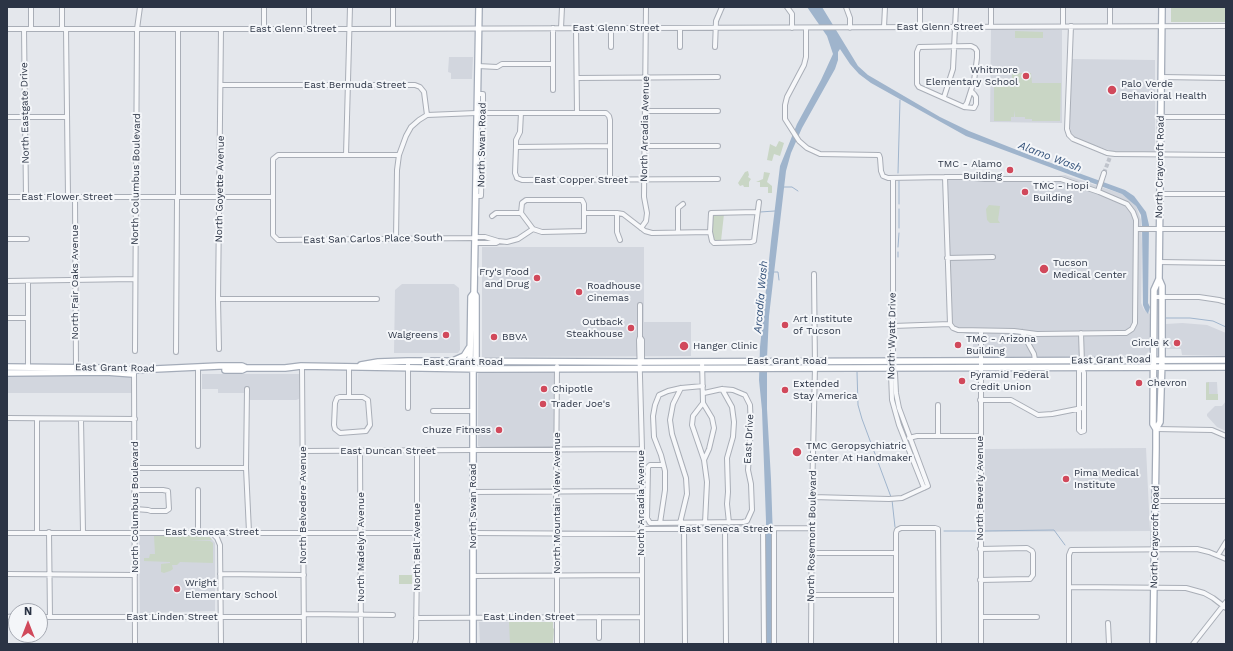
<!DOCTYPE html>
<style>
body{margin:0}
#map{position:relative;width:1233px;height:651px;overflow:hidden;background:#e4e7ec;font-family:"Work Sans",sans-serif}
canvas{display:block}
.frame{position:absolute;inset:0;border:8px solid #2b3445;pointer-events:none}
.north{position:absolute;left:8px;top:603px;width:40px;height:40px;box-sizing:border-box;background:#f4f6f9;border:1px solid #a4a8b1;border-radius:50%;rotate:0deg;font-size:11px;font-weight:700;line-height:16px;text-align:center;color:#2b3445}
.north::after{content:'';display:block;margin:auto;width:14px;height:18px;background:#d1495b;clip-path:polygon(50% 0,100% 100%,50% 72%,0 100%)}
</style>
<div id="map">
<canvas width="1233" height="651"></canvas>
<div class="frame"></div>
<div class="north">N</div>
</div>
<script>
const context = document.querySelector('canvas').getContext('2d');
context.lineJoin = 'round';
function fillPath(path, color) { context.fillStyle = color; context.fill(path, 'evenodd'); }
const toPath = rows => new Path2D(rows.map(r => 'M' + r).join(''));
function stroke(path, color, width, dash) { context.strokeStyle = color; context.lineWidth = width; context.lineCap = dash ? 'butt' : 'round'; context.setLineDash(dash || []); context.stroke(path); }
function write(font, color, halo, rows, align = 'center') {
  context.font = font + ' "Work Sans",sans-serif'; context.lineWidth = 4; context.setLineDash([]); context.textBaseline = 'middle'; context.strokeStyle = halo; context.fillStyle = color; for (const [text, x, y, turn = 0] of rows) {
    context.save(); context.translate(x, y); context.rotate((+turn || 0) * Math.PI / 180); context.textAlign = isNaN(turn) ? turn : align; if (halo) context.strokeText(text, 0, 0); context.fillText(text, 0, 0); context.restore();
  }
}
fillPath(toPath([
 [991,29,1062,30,1062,123,990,122],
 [449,57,473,57,472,79,451,79,451,73,448,72],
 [1070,59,1155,60,1155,152,1114,152,1074,138,1071,134,1069,120],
 [944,174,999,176,1058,176,1065,175,1122,194,1133,203,1136,206,1141,220,1142,245,1141,303,1144,310,1150,314,1150,350,1145,355,1062,357,973,358,973,335,953,331,949,325,947,311],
 [482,247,644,247,644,322,691,322,691,356,482,357],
 [402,284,454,284,459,288,460,350,458,353,394,353,395,290],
 [1182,323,1207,325,1226,333,1226,356,1182,355,1181,349,1165,349,1166,324],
 [551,370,554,373,554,446,553,447,481,447,478,446,478,374,479,372],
 [7,371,131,374,132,393,7,393],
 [202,374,299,374,299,399,296,400,250,400,249,393,218,393,218,389,202,389],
 [1206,382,1217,382,1218,400,1206,400],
 [1226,401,1226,431,1217,427,1207,416,1207,414,1215,406,1222,406],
 [1146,448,1150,531,985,532,985,449],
 [139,536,209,536,215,543,215,611,140,613],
 [479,622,553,622,553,644,480,644]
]), '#d2d6de');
fillPath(toPath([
 [1171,7,1226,7,1226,22,1171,22],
 [1015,31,1043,32,1043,38,1015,38],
 [1012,73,1031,73,1032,83,1061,83,1060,121,1032,121,1032,119,1025,119,1025,117,1015,117,1015,110,1014,117,1011,117,1011,121,994,121,994,79,1012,79],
 [779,141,784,143,780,156,774,154,772,161,767,160,770,144,776,147],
 [748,171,749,175,748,177,751,179,749,182,749,187,744,187,743,185,740,186,738,183,745,172],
 [764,172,770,173,767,182,772,186,772,193,768,193,768,187,760,187,760,182,756,182,763,179],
 [989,205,1000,206,998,220,1000,223,990,223,987,220,986,209],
 [715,214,724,214,721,241,714,241,712,238,712,217],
 [1209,382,1209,394,1218,394,1218,400,1206,400,1206,383],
 [154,536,209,536,212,540,188,541,210,541,213,543,213,563,180,562,177,565,172,565,173,569,170,571,164,573,161,572,161,564,170,563,170,562,144,561,144,558,149,558,150,554,155,554],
 [399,575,412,575,412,584,399,584],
 [509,622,553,622,553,628,554,629,553,644,510,644]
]), '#c9d6c5');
fillPath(toPath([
 [807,7,822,7,858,66,868,75,940,117,969,131,1032,156,1125,190,1134,196,1146,212,1149,225,1148,303,1150,307,1148,314,1145,310,1143,305,1142,226,1141,215,1136,206,1130,201,1122,194,966,136,871,83,859,74,850,64,840,49,838,52,838,60,835,69,802,128,791,153,786,171,769,316,767,358,767,409,771,479,773,539,772,644,766,644,766,521,762,410,759,380,760,347,771,241,780,166,797,124,821,80,833,54,827,36]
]), '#9fb4cc');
stroke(toPath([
 [898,173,900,100],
 [899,181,899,204],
 [784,187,792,187,798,191],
 [760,212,775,211],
 [899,228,899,209],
 [898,247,899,233],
 [898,252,898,257],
 [774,272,778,272,779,280],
 [1164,318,1190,318,1213,321,1226,327],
 [857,372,858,405,862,419,891,497],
 [892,500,895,527],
 [944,531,980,531],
 [983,531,1054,530,1065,545]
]), '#9fb4cc', 1);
stroke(toPath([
 [1104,173,1110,157]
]), '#bfc3cb', 4, [4, 2]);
const minor = toPath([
 [264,7,264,29],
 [787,7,792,14,792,28],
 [846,7,850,18,850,28],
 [1063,26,1063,7],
 [1071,26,1067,129,1069,135,1073,139,1107,153,1115,154,1226,155],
 [1110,26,1110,7],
 [884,27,885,7],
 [920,27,920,7],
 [991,27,991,7],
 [393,28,393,7],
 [553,28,553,90],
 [561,28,562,7],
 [576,28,577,113],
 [680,28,680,47],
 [806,28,806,57,804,65,787,97,785,105,785,119,799,141,807,148,820,154,879,155,880,158,881,171,883,176,888,178,945,177],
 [7,29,349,29,1226,26],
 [24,29,26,197],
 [31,29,31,7],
 [62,29,62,7],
 [66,29,68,197],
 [309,29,309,7],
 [611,47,611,28],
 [715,47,716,21,722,7],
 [478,66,497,67,502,64,553,64],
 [1161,77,1226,78],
 [577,78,718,77],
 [221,85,415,85,420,87,424,92,427,115,419,120,411,127,406,136,399,155,397,170,396,239],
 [944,97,953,69,956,7],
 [964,107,967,103,974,81,977,58,977,51,975,48,971,46,919,47,917,52,917,84,919,87,964,107,974,108,976,104,976,97,974,94,971,91],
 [646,111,718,111],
 [427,115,476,113,606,113,609,116,610,120,610,180],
 [7,117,67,117],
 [1161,117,1226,117],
 [645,146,718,146],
 [516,147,610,146],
 [346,155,350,7],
 [399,155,278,155,273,159,273,235,278,240,475,238],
 [945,177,963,177,985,179,1061,179,1099,192,1127,204,1133,212,1136,220,1135,323,1132,329,1126,333,1119,333,1037,334,1014,331,958,330,953,328,950,324,945,177],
 [517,178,522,180,718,179],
 [517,178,515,173,516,147,516,140,520,132,521,113],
 [893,178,893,367,891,374,892,400,899,425,924,488],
 [1098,191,1104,173],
 [1160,194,1226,194],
 [178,195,178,29],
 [475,196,481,196,483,113,483,94,477,94],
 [7,197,176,197],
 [75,197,76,367],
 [180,197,273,197],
 [757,212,711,213,710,232,712,241,714,243,751,242,754,241,759,202],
 [585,213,617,213,623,214,645,231,652,233,710,232],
 [617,213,617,232,620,240],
 [492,216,496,213,521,213,533,229],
 [641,228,646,221,647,213,644,197,646,7],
 [1136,229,1226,229],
 [678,232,678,208,683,204],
 [475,237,485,237,498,241,507,242,518,239,533,229,542,232,584,231,584,204,582,200,526,200,522,203,521,213],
 [7,239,27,239],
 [475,243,496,243,498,242],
 [947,258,993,257],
 [1159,262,1226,263],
 [7,281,134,279],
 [28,281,28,367],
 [1154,297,1199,297,1219,300,1226,302],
 [218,299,377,299],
 [640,305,640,337],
 [7,318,28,318],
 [893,326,950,324],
 [981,331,981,644],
 [1022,332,1034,354,1035,360],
 [1081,333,1082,363],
 [219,349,218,299,221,29],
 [135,351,137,29,140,7],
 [176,352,177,199],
 [408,361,408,408],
 [702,361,703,403],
 [640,362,642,359,642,340,640,337,639,340,642,449,642,644],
 [302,366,304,644],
 [557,366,556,491,557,534,557,644],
 [349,367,349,397],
 [1082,367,1084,373,1084,431,1081,432,1079,430,1079,371,1082,367],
 [198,370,198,446],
 [134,372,135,644],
 [247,389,246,468,249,532],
 [722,389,732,407,734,422,733,437,727,458,728,492,727,504,729,523],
 [340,397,363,397,368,400,370,425,366,431,340,433,335,429,334,425,335,403,337,398,340,397],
 [980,400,1011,400,1038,415,1052,414,1082,408],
 [938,405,938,436],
 [433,411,473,411],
 [7,418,135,419],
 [37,419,37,532],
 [81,419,83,532],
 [1156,429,1212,430,1226,436],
 [909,438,917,436,980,436],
 [303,451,642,449],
 [360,451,361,644],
 [704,460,709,449,714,428,712,418,703,403,693,416,692,425,704,460,707,482,705,523],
 [663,465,650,465,648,467,647,518,650,523,743,522,747,521,752,510,751,484,748,470,751,428,750,405,745,395,733,390,722,389,704,393],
 [134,468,246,468],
 [198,490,198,532],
 [473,492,641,491],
 [812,497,889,499,902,498,928,486,899,408,896,393,895,373,893,368],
 [1155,501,1226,501],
 [135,509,148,510,151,511,166,511,169,509,168,491,163,490,135,490],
 [660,523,665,490,665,471,661,455,654,437,653,416,655,405,659,395,668,391,681,388,703,386],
 [680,523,687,494,686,478,672,434,670,420,673,404,681,388],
 [641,529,812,528],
 [684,529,685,644],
 [725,529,726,644],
 [763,529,764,644],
 [774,529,774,644],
 [49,532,50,617],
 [211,532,217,538,220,545,221,644],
 [7,533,417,533],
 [473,533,641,534],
 [980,549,1027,548,1032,551,1033,553,1033,575,1030,579,980,580],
 [811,553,896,553],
 [1218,555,1226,542],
 [7,574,135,575],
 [220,574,304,575],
 [473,576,641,575],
 [1069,587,1186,588,1204,593,1213,598,1226,608],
 [811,595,896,595],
 [304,614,393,615],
 [7,617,16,616],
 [40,617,304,617],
 [981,617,1037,617],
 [416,618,641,617],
 [1108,623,1109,644],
 [599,638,599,617],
 [415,643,416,639,417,562,417,451],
 [811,644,812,497,815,367,814,274],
 [896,644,896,533,897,530,901,528,935,528,938,529,939,644],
 [1069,644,1069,555,1071,550,1197,549,1209,552,1226,559],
 [1193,644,1226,602]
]);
const major = toPath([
 [455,360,464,356,469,348],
 [361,365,378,362,408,361,640,362,1226,360],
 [472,365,470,362,471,297,474,293],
 [7,367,103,368,134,370,219,366,242,366,246,368,285,368,301,366,481,369,1226,367],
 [225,370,242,370,246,368],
 [7,373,106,372,133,374],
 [1156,429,1153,424,1154,290,1159,279,1162,7],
 [473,644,473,369,476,362,476,296,474,293,479,7],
 [1153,644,1156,448,1156,429,1160,422,1162,359,1162,286,1159,279]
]);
stroke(minor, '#a9aeb7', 6);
stroke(major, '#a3abb8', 8);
stroke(minor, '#f7f8fa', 4);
stroke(major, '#fff', 5.5);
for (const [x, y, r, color] of [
 [1026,76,4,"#d1495b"],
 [1112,90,5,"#d1495b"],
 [1010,170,4,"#d1495b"],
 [1025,192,4,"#d1495b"],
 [1044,269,5,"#d1495b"],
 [537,278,4,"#d1495b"],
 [579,292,4,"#d1495b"],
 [785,325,4,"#d1495b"],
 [631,328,4,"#d1495b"],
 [446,335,4,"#d1495b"],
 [494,337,4,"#d1495b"],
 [1177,343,4,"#d1495b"],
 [958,345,4,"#d1495b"],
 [684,346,5,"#d1495b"],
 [962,381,4,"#d1495b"],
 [1139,383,4,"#d1495b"],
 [544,389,4,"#d1495b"],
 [785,390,4,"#d1495b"],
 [543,404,4,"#d1495b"],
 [499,430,4,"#d1495b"],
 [797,452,5,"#d1495b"],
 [1066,479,4,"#d1495b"],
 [177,589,4,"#d1495b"]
]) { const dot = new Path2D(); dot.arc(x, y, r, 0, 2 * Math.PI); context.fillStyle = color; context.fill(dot); stroke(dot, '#f4f6f9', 1.5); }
write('10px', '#2b3445', '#f4f6f9', [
 ["East Glenn Street",940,27],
 ["East Glenn Street",616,28],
 ["East Glenn Street",293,29],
 ["East Bermuda Street",355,85],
 ["North Eastgate Drive",25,113,-91],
 ["North Arcadia Avenue",645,129,-89],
 ["North Swan Road",482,145,-89],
 ["North Craycroft Road",1160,167,-89],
 ["North Columbus Boulevard",136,179,-89],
 ["East Copper Street",581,180],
 ["North Goyette Avenue",220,189,-89],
 ["East Flower Street",67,197],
 ["East San Carlos Place South",373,239,-1],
 ["North Fair Oaks Avenue",75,282,-90],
 ["North Wyatt Drive",892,336,-89],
 ["East Grant Road",1111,360,-1],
 ["East Grant Road",787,361],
 ["East Grant Road",463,362],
 ["East Grant Road",115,368,1],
 ["East Drive",749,439,-87],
 ["East Duncan Street",388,451],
 ["North Beverly Avenue",980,488,-90],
 ["North Mountain View Avenue",557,503,-90],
 ["North Arcadia Avenue",641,503,-90],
 ["North Belvedere Avenue",303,505,-90],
 ["North Swan Road",473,506,-90],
 ["North Columbus Boulevard",135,507,-90],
 ["East Seneca Street",726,529],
 ["East Seneca Street",212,532],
 ["North Rosemont Boulevard",812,536,-89],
 ["North Craycroft Road",1155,537,-89],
 ["North Madelyn Avenue",361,547,-90],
 ["North Bell Avenue",417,547,-90],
 ["East Linden Street",172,617],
 ["East Linden Street",529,617]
]);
write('10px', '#2b3445', '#f4f6f9', [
 ["Whitmore",1018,70,"right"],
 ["Elementary School",1018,82,"right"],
 ["Palo Verde",1121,84],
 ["Behavioral Health",1121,96],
 ["TMC - Alamo",1002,164,"right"],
 ["Building",1002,176,"right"],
 ["TMC - Hopi",1033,186],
 ["Building",1033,198],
 ["Tucson",1053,263],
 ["Medical Center",1053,275],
 ["Fry's Food",529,272,"right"],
 ["and Drug",529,284,"right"],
 ["Roadhouse",587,286],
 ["Cinemas",587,298],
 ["Art Institute",793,319],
 ["of Tucson",793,331],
 ["Outback",623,322,"right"],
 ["Steakhouse",623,334,"right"],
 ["Walgreens",438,335,"right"],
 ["BBVA",502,337],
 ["TMC - Arizona",966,339],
 ["Building",966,351],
 ["Circle K",1169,343,"right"],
 ["Hanger Clinic",693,346],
 ["Pyramid Federal",970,375],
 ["Credit Union",970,387],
 ["Chevron",1147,383],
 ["Extended",793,384],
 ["Stay America",793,396],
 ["Chipotle",552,389],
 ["Trader Joe's",551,404],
 ["Chuze Fitness",491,430,"right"],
 ["TMC Geropsychiatric",806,446],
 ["Center At Handmaker",806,458],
 ["Pima Medical",1074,473],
 ["Institute",1074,485],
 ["Wright",185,583],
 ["Elementary School",185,595]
], 'left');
write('italic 11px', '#34527a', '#f4f6f9', [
 ["Alamo Wash",1050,157,21],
 ["Arcadia Wash",761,297,-85]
]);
</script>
